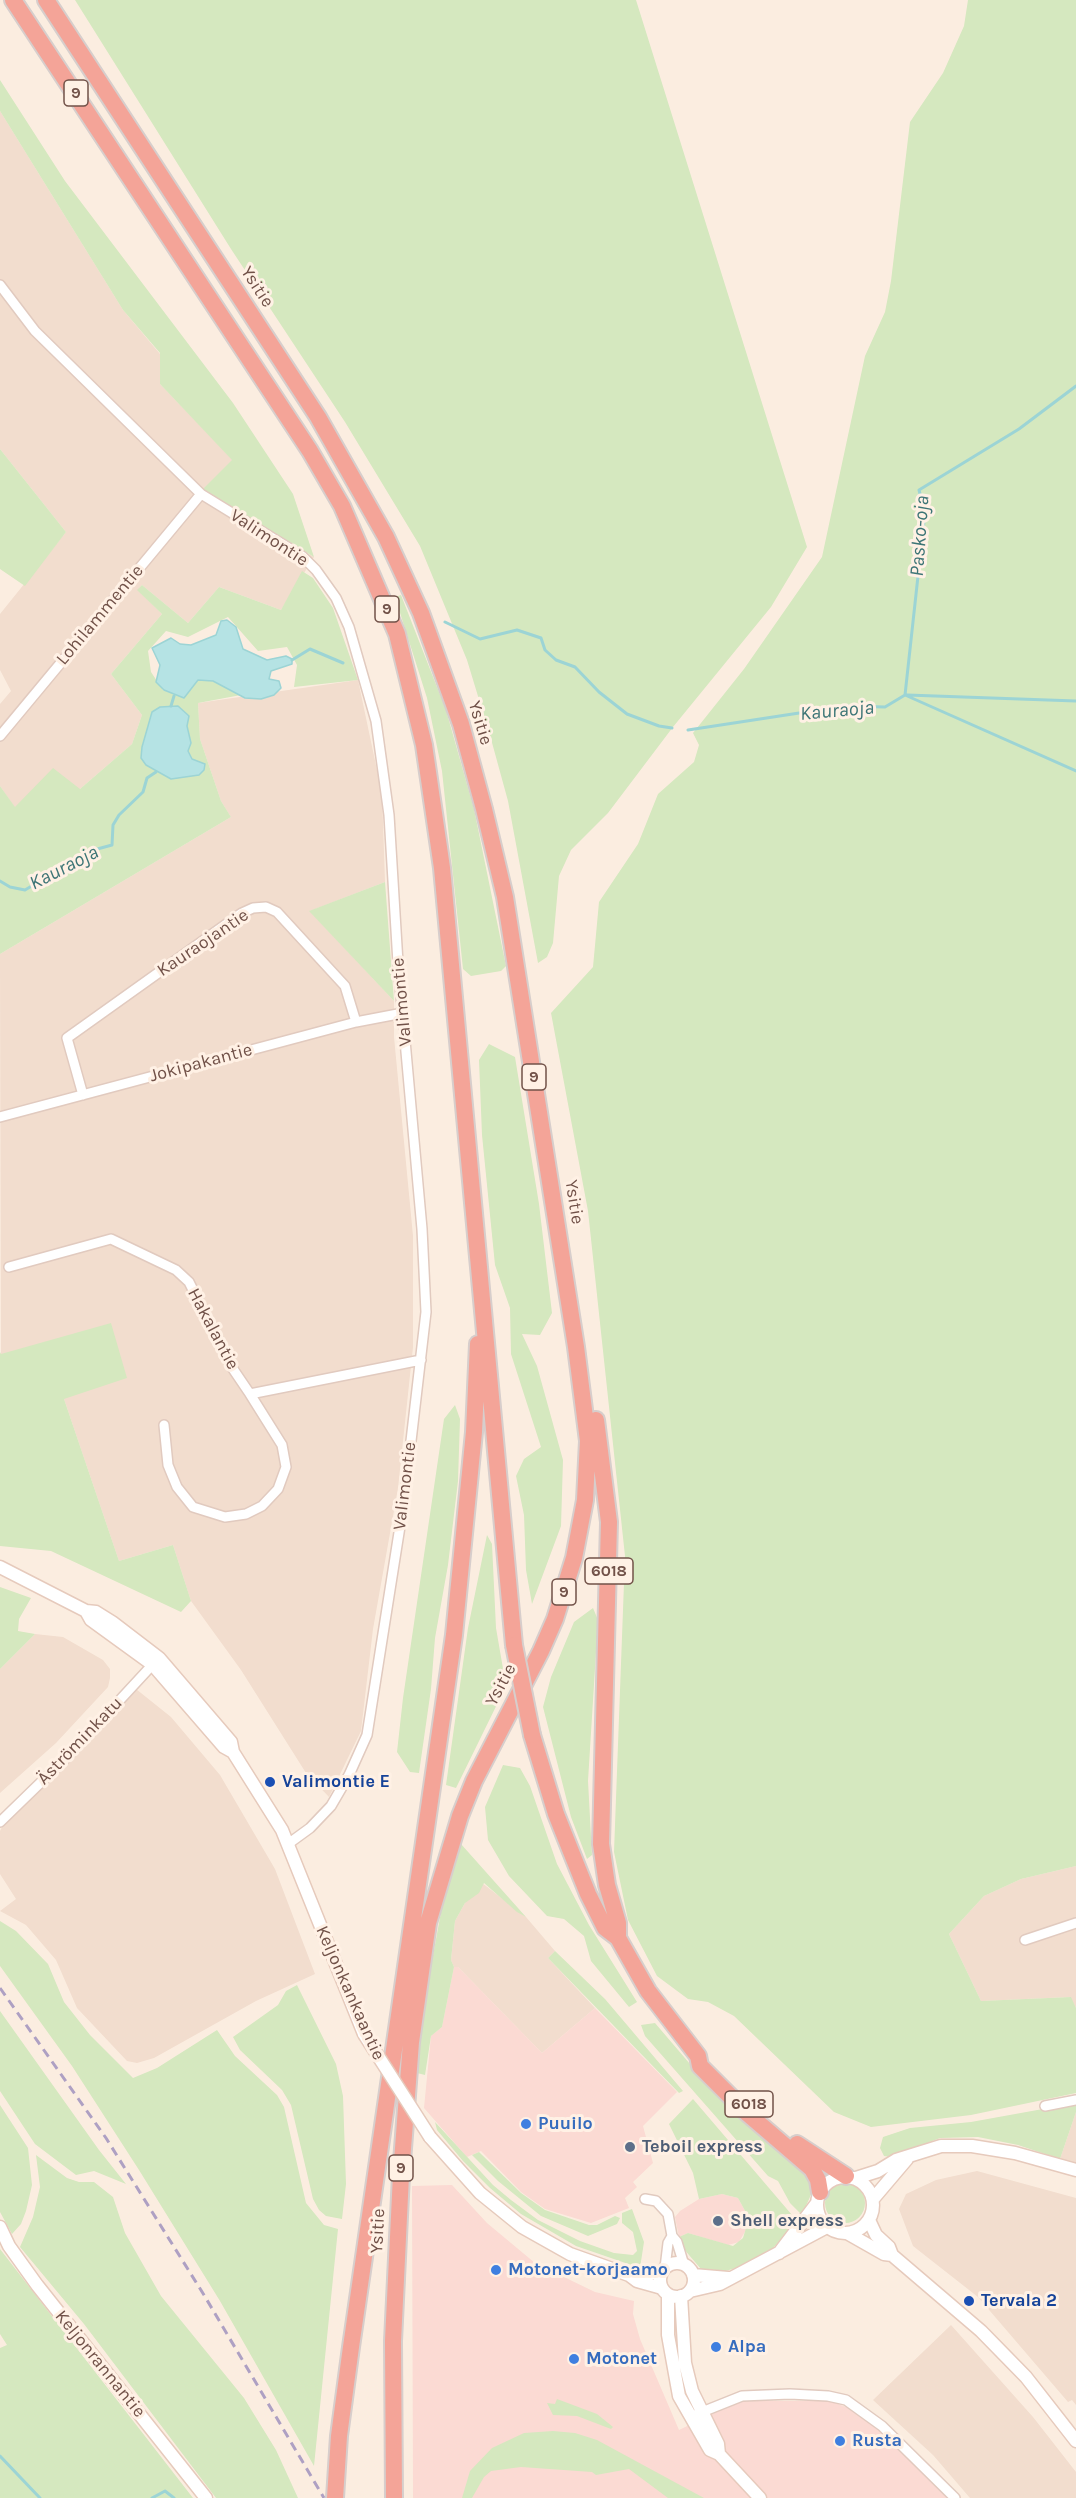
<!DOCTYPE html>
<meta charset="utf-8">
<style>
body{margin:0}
canvas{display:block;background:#fbede0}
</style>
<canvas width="1076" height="2498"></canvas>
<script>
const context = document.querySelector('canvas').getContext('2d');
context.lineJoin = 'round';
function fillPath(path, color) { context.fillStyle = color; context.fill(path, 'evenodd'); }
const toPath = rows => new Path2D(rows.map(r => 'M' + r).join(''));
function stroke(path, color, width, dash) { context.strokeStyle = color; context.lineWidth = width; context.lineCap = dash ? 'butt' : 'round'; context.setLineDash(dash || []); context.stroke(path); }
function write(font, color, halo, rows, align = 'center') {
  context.font = font + ' Karla,sans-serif'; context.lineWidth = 6; context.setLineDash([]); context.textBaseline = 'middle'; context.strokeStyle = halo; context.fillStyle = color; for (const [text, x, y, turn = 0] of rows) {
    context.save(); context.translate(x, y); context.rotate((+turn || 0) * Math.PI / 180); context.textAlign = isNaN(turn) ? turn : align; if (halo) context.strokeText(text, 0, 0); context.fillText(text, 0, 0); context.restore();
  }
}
fillPath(toPath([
 [0,111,123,310,160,354,160,384,233,460,204,489,314,557,281,610,219,587,188,623,142,585,138,590,162,614,111,674,142,715,132,744,80,789,15,808,0,786,0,704,11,691,0,670,0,614,66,532,0,449],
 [358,680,382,794,385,882,310,911,394,1001,394,1037,413,1236,413,1347,398,1488,373,1629,361,1731,329,1797,306,1773,241,1670,191,1601,173,1545,119,1561,64,1399,1,1354,0,954,231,817,221,801,200,739,198,703],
 [35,1634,63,1637,103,1660,110,1669,110,1678,108,1687,56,1743,0,1793,0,1669],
 [136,1689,171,1717,220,1775,275,1869,315,1974,256,2001,154,2058,137,2063,127,2061,77,2008,56,1960,26,1925,0,1911,16,1899,0,1874,0,1831,4,1823,73,1758],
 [1076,1866,1076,1921,1021,1940,1022,1944,1076,1926,1076,2008,1070,1997,981,2001,949,1934,984,1896,1021,1879],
 [473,1876,526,1917,555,1951,548,1958,595,2008,542,2053,458,1967,454,1967,451,1960,455,1921,465,1903],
 [1076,2112,1076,2163,1060,2159],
 [977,2171,1076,2198,1076,2405,1072,2400,1068,2402,978,2297,913,2246,899,2209,906,2194,936,2180],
 [951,2325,1033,2417,1076,2472,1076,2498,970,2498,933,2455,873,2400]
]), '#f2ddce');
fillPath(toPath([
 [454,1967,458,1967,542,2053,595,2008,677,2092,643,2126,653,2163,633,2182,637,2187,625,2198,629,2208,591,2223,545,2209,521,2192,481,2151,467,2157,424,2108,431,2036,442,2027],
 [452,2185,487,2223,535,2263,595,2292,634,2301,633,2314,640,2339,679,2430,739,2401,830,2401,859,2412,948,2498,413,2498,412,2186],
 [722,2194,738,2198,749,2218,747,2228,739,2242,728,2245,688,2233,679,2237,675,2217,680,2211,699,2199]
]), '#fbdad3');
fillPath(toPath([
 [75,0,636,0,807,547,771,607,673,727,608,813,571,850,559,876,553,943,547,957,538,963,508,801,491,739,467,660,420,546,345,422,231,249],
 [968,0,1076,0,1076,1866,1021,1879,984,1896,949,1934,981,2001,1071,1997,1076,2008,1076,2093,971,2115,871,2127,834,2112,734,2016,708,2002,688,1999,657,1976,628,1920,614,1852,625,1556,588,1211,551,1013,593,967,599,902,638,844,658,794,694,762,699,745,693,733,744,669,822,557,865,356,885,312,891,281,910,122,943,73,964,26],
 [0,80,65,181,233,403,293,494,314,557,203,489,232,460,160,384,160,353,123,310,0,111],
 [0,449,66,532,25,586,0,569],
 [302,571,313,578,333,608,358,680,294,687,297,665,287,647,258,651,228,617,188,637,166,631,148,651,151,672,163,690,184,698,198,680,213,681,241,695,198,703,200,739,221,801,231,817,0,954,0,786,15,807,53,768,80,789,132,744,142,715,111,674,162,614,137,590,142,585,188,623,219,587,281,610],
 [178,706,189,716,187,726,191,743,187,751,192,759,205,765,199,775,171,779,146,765,160,707],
 [401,595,446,710,474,809,506,966,501,971,471,976,463,969,442,771,427,698,395,597],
 [385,882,394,1001,309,911],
 [489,1044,515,1057,539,1204,552,1313,540,1335,522,1334,537,1366,563,1460,561,1526,532,1604,526,1570,524,1515,516,1476,524,1459,541,1447,511,1354,510,1308,495,1265,482,1135,479,1060],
 [111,1323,127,1378,64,1399,119,1561,173,1545,191,1601,181,1612,51,1551,0,1546,0,1352,1,1354],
 [455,1405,460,1419,458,1481,448,1565,435,1638,431,1689,419,1773,410,1772,397,1752,403,1698,444,1419],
 [487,1535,492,1544,496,1628,506,1686,456,1788,446,1785,468,1628],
 [0,1587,31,1598,19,1619,18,1631,35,1634,0,1669],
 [593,1608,598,1620,588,1781,592,1855,587,1859,571,1817,543,1707,551,1677,574,1622],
 [503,1765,520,1768,530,1786,557,1864,589,1925,637,2002,629,2007,591,1961,584,1936,564,1919,547,1916,509,1876,488,1840,485,1807],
 [461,1844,526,1917,517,1912,484,1883,479,1893,465,1903,455,1921,451,1960,454,1967,442,2027,431,2036,425,2075,417,2073,426,1994,441,1912],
 [0,1921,16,1931,48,1964,64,2002,90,2035,133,2078,157,2068,217,2030,235,2056,277,2095,284,2107,306,2203,324,2225,338,2229,314,2466,220,2301,139,2170,72,2066,0,1966],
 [555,1951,605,1999,683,2091,679,2093,548,1958],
 [297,1985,336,2064,343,2096,346,2184,342,2219,326,2216,319,2210,313,2199,291,2105,282,2090,240,2050,233,2037,278,2005,286,1991],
 [0,2011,99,2150,126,2184,94,2171,76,2175,35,2144,0,2091],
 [655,2023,719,2098,809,2173,813,2190,802,2215,790,2203,778,2181,768,2176,645,2036,641,2025],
 [693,2099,798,2222,771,2250,743,2266,722,2272,711,2273,701,2269,683,2248,679,2237,688,2233,733,2246,743,2238,749,2218,738,2198,722,2194,699,2199,693,2173,669,2124],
 [1076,2103,1076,2112,1060,2159,1018,2145,978,2137,940,2138,891,2157,884,2156,880,2148,883,2137,910,2128,971,2122],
 [0,2105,28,2148,32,2185,26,2211,21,2224,12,2234,0,2212],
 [435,2122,493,2185,511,2200,538,2220,580,2241,614,2253,633,2255,637,2251,633,2232,622,2223,622,2213,632,2209,644,2242,640,2268,576,2246,521,2214,490,2188,463,2161,437,2130],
 [479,2152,521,2193,545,2210,589,2225,597,2225,615,2216,620,2218,617,2224,588,2236,541,2216,498,2181,472,2155],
 [36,2155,67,2178,79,2182,94,2182,113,2197,125,2233,161,2296,244,2398,276,2450,298,2498,216,2498,84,2324,20,2247,33,2217,40,2187],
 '825 2203a20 20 0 1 1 40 0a20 20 0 1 1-40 0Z',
 [0,2249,75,2346,193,2498,0,2498,0,2348,7,2345,0,2334],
 [557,2399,597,2414,613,2427,611,2429,577,2416,553,2415,547,2403,555,2404],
 [553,2431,575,2433,597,2440,704,2498,668,2498,629,2469,596,2475,592,2472,521,2467,491,2471,484,2477,472,2498,462,2498,470,2471,492,2448,524,2433]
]), '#d5e8bf');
const water = toPath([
 [227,620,236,627,243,649,267,660,286,656,292,659,292,664,271,671,269,679,279,681,281,688,274,695,261,699,245,698,213,681,198,680,184,698,164,690,156,682,160,665,152,648,171,638,180,644,191,645,216,635,221,621,227,620],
 [178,706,189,716,187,726,191,743,188,751,192,759,205,764,204,770,199,775,171,779,146,765,141,758,142,747,152,712,160,707,178,706]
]);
fillPath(water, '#b5e3e4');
stroke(water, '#9cd4d5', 1.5);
stroke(toPath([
 [445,622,480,639,517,630,541,638,545,650,556,660,575,667,599,692,627,714,659,726,672,728],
 [292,660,310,649,343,663],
 [905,695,925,512,919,490,1019,429,1076,386],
 [905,695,1076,771],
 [907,695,1076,701],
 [171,706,174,696],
 [688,730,845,706,885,707,905,695],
 [0,881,10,887,25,890,90,851,112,845,113,825,119,815,143,792,147,778,156,772],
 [0,2456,40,2498],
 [152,2498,165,2491,174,2498]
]), '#9cd4d5', 3);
const street = toPath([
 [0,285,35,331,201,494,302,556,316,570,336,598,349,627,376,721,389,815,398,963,422,1229,426,1312,404,1501,367,1735,349,1775,331,1806,310,1828,288,1844],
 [0,736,201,494],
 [83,1095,67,1038,242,913,253,908,266,907,277,912,345,986,356,1022],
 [0,1117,356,1022,403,1013],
 [9,1267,111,1239,176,1270,189,1282,231,1366,250,1394,421,1360],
 [164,1425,168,1465,177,1487,193,1507,225,1517,246,1514,262,1506,278,1489,286,1467,282,1445,250,1394],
 [0,1822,69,1755,155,1662],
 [1025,1940,1076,1923],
 [1045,2106,1076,2100],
 [645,2199,656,2201,668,2214,672,2236,677,2242,684,2265],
 [665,2268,668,2243,672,2236],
 [697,2414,742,2396,790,2394,828,2396,846,2400,882,2426,955,2498]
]);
const secondary = toPath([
 [0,1567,86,1611,91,1620,153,1665,224,1747,233,1752],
 [86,1611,96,1612,112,1622,159,1658,231,1742,233,1752,282,1830,364,2034],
 [430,2137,480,2193,522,2227,570,2254,629,2275,637,2281,662,2288],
 '817 2205a28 28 0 1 1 56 0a28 28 0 1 1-56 0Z',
 [856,2178,878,2171,896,2160,941,2146,972,2146,1015,2153,1076,2170],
 [873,2199,907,2159],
 [869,2220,876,2235,889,2247,892,2255,981,2331,1026,2377,1076,2441],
 [0,2227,9,2246,37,2285,206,2498],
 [847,2233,884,2254,892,2255],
 [779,2253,817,2203],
 '660 2280a17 17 0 1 1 34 0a17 17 0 1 1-34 0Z',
 [629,2275,662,2272],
 [693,2275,728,2278],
 [690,2291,720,2284,827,2227],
 [668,2295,668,2335,679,2396,710,2450,719,2454,760,2498],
 [681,2296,685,2363,692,2391,718,2444,719,2454]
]);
const highway = toPath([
 [13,0,310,451,342,506,397,634,424,745,442,868,514,1645],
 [46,0,318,417,386,537,421,613,461,724,484,809,505,897,576,1347,588,1441,585,1500,574,1558,555,1619,541,1651,474,1781,460,1816,428,1923,411,2042,401,2175,393,2341,394,2498],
 [596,1420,609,1522,601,1844,607,1885,618,1923,618,1938],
 [532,1735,556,1814,588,1894,605,1928,618,1938,648,1991,698,2056,700,2066,748,2114,812,2169,818,2180,820,2192],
 [797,2144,846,2176],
 [335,2498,339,2436,351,2347,454,1635,474,1432,478,1344]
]);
stroke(street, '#e1cabf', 12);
stroke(secondary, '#e6cabc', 15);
stroke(highway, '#d7cecc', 20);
stroke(street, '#fff', 9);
stroke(secondary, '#fff', 12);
stroke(highway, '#f4a498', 16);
stroke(toPath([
 [0,1988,106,2138,204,2295,324,2498]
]), '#aea0c3', 3, [9, 6]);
const secondaryBridge = toPath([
 [364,2034,430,2137]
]);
const highwayBridge = toPath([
 [514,1645,532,1735]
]);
stroke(secondaryBridge, '#e6cabc', 15, []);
stroke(highwayBridge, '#d7cecc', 20, []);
stroke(secondaryBridge, '#fff', 12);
stroke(highwayBridge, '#f4a498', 16);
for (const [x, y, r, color] of [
 [270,1782,6,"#1a4fb4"],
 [526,2124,6,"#3f7fe0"],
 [630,2147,6,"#5c6f8a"],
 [718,2221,6,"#5c6f8a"],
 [496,2270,6,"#3f7fe0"],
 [969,2301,6,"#1a4fb4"],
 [716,2347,6,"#3f7fe0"],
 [574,2359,6,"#3f7fe0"],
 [840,2441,6,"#3f7fe0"]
]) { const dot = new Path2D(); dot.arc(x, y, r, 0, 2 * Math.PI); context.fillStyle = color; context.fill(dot); stroke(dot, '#fff1e5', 2); }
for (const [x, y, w] of [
 [76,93,24],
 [387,609,24],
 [534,1077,24],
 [609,1571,48],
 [564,1592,24],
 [749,2104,48],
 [401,2168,24]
]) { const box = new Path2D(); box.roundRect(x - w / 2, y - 13, w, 26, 4.5); context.fillStyle = '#fff1e5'; context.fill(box); stroke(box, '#715148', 1.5); }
write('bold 16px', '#715148', null, [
 ["9",76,93],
 ["9",387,609],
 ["9",534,1077],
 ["6018",609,1571],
 ["9",564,1592],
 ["6018",749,2104],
 ["9",401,2168]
]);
write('18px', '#715148', '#fff1e5', [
 ["Ysitie",257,287,57],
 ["Valimontie",269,538,33],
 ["Lohilammentie",100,615,-50],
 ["Ysitie",480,723,73],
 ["Kauraojantie",203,943,-34],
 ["Valimontie",402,1002,-95],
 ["Jokipakantie",201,1063,-15],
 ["Ysitie",574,1202,81],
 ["Hakalantie",213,1329,62],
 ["Valimontie",405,1486,-83],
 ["Ysitie",501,1685,-62],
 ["Äströminkatu",80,1741,-46],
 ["Keljonkankaantie",350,1993,66],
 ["Ysitie",378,2231,-87],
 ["Keljonrannantie",100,2364,51]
]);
write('bold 18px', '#164399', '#fff1e5', [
 ["Valimontie E",282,1782],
 ["Tervala 2",981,2301]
], 'left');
write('bold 18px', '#366cbe', '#fff1e5', [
 ["Puuilo",538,2124],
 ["Motonet-korjaamo",508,2270],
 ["Alpa",728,2347],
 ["Motonet",586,2359],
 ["Rusta",852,2441]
], 'left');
write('bold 18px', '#4e5e75', '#fff1e5', [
 ["Teboil express",642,2147],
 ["Shell express",730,2221]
], 'left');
write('italic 20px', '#3d7576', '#fff1e5', [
 ["Pasko-oja",920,536,-86],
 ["Kauraoja",837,711,-5],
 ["Kauraoja",64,868,-27]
]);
</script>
